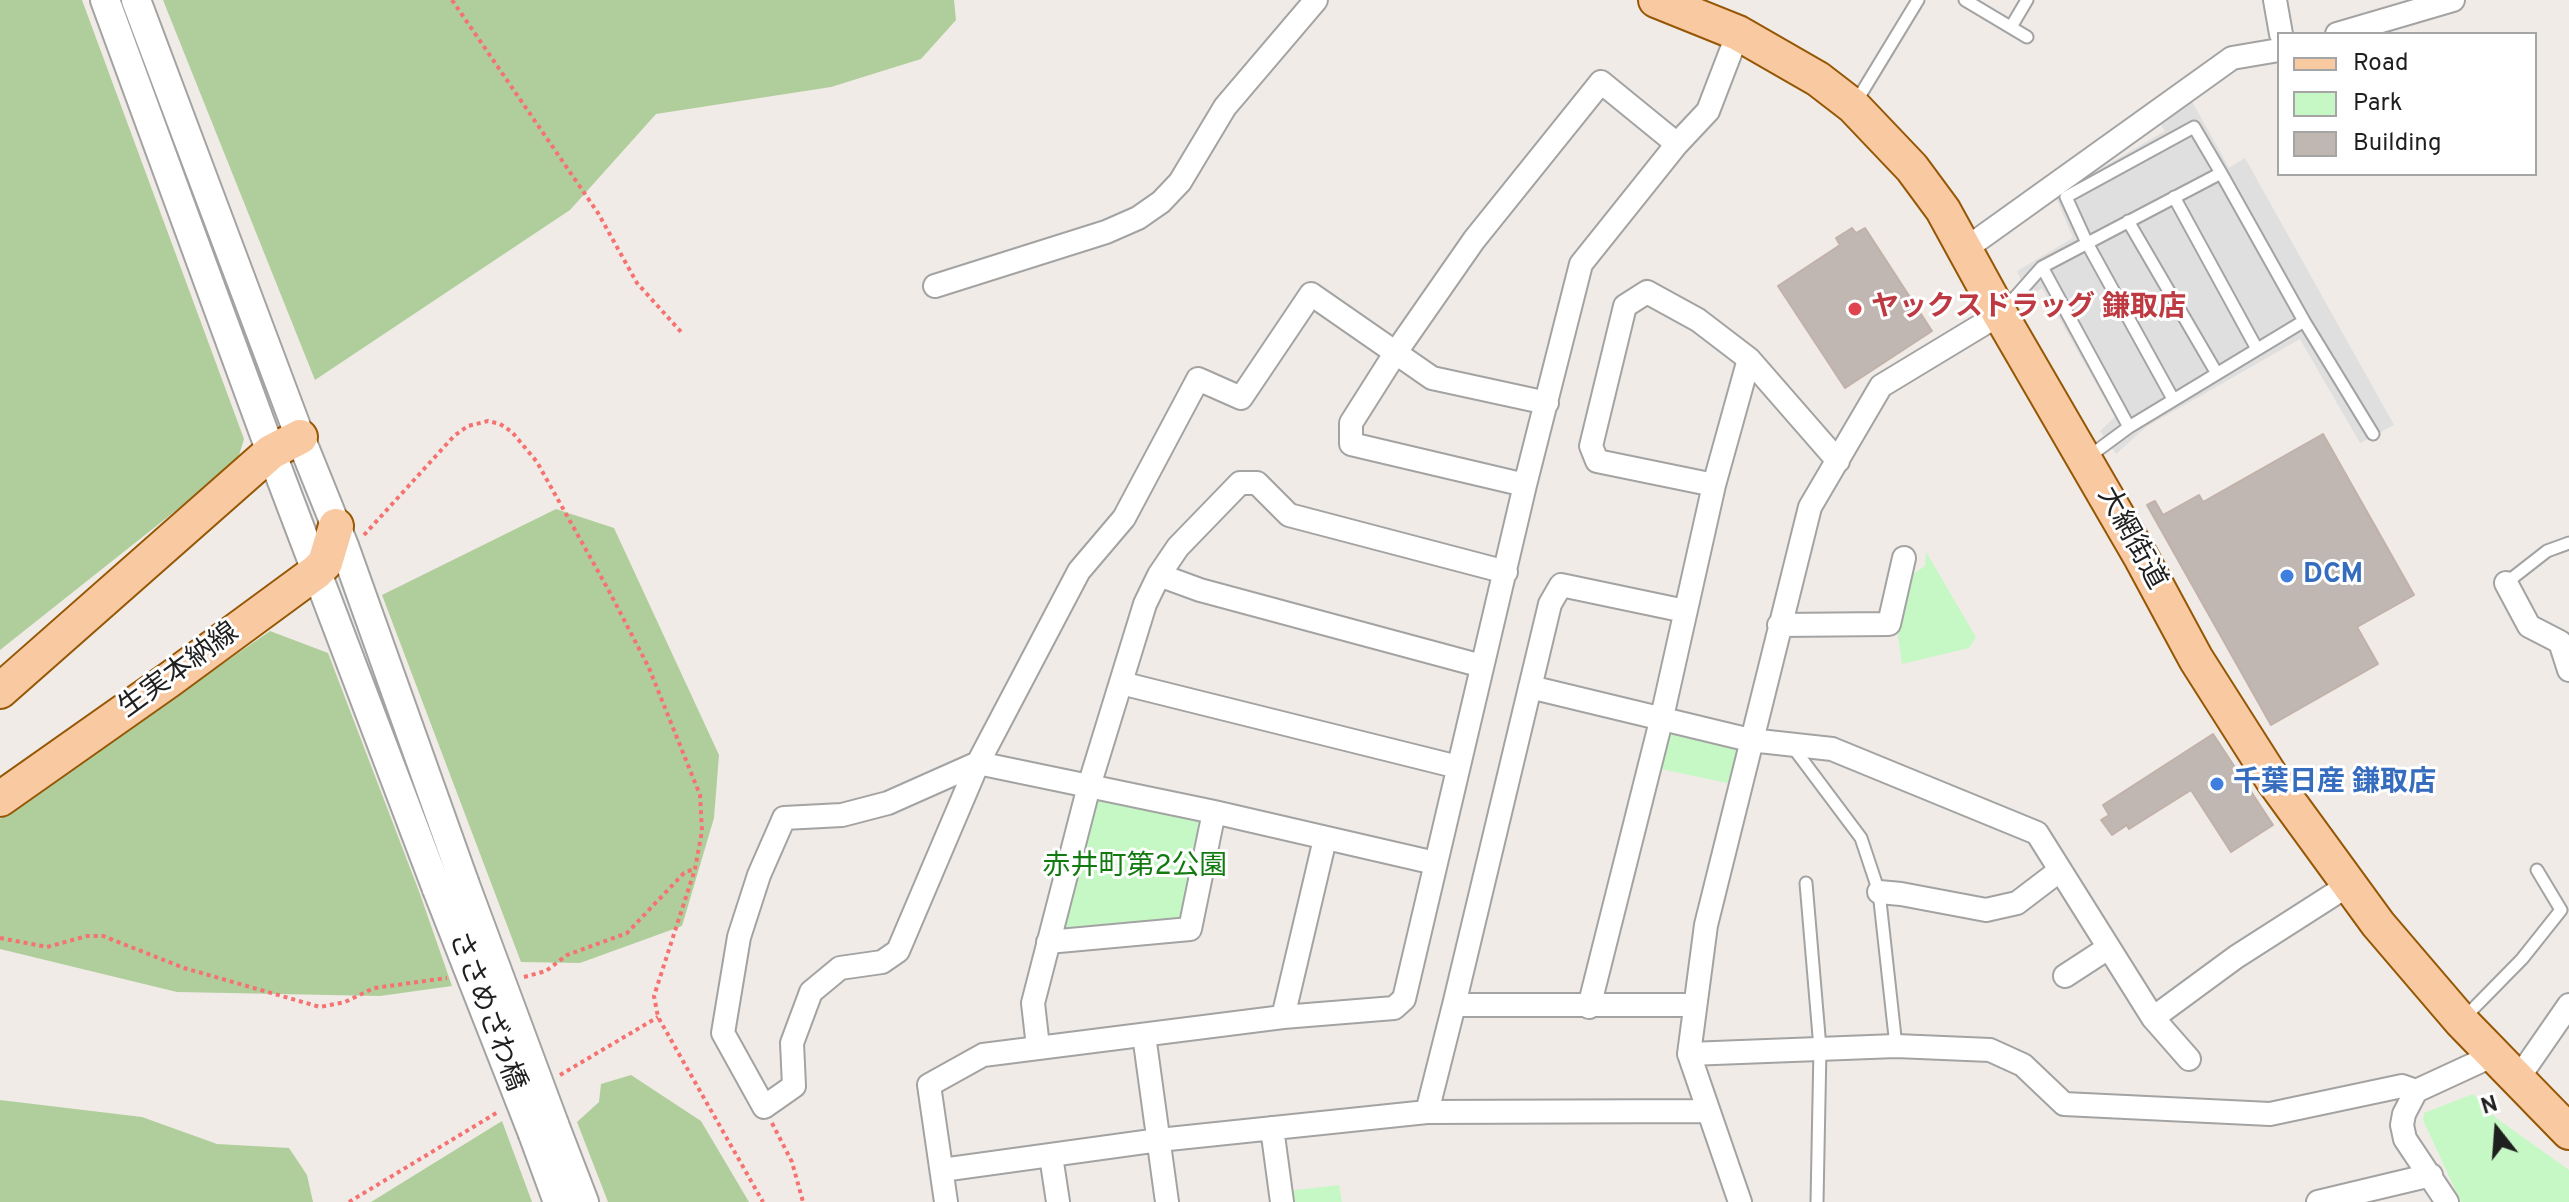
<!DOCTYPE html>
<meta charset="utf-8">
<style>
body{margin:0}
#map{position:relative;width:2569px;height:1202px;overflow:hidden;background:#f0ebe6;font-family:Overpass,sans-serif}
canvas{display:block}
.legend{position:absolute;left:2277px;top:32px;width:260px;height:144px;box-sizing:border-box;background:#fff;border:2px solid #a5a5a5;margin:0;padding:10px 14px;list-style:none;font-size:24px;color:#1f1f1f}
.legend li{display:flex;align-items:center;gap:16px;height:40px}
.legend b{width:40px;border:2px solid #a5a5a5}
.north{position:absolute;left:2457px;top:1090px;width:80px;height:80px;-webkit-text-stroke:6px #fff;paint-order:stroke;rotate:343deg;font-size:22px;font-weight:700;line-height:32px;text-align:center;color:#1f1f1f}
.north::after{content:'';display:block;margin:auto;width:28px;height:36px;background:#1f1f1f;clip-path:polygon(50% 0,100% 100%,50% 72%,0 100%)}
</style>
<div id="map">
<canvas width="2569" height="1202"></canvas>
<ul class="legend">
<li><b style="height:10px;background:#f9caa2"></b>Road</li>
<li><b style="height:22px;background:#c6f8c5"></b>Park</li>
<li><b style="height:22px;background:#c0b7b2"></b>Building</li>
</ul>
<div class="north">N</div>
</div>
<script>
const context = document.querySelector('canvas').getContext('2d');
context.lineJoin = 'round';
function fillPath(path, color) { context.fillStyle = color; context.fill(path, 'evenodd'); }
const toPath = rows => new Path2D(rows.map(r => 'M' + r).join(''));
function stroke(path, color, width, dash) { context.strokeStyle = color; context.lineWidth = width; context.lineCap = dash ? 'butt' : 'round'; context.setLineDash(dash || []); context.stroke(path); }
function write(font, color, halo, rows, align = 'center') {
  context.font = font + ' Overpass,"Noto Sans JP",sans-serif'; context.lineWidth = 6; context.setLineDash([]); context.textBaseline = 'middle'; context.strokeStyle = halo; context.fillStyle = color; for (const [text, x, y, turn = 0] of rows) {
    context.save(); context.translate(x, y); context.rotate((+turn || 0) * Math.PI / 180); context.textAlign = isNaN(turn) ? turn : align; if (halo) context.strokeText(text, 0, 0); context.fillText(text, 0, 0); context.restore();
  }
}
fillPath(toPath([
 [0,0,82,0,244,439,237,462,0,650],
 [163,0,954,0,956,20,921,59,831,87,656,114,570,210,315,380],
 [556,509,614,528,719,755,714,818,682,926,580,963,521,962,382,595],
 [270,631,328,653,420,894,452,986,380,996,177,992,0,949,0,819],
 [631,1075,701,1121,749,1202,608,1202,577,1122,599,1102,601,1084],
 [0,1100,142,1117,217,1144,289,1148,307,1175,313,1202,0,1202],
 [502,1121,532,1202,371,1202]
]), '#b0ce9c');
fillPath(toPath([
 [1926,552,1976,637,1969,648,1902,664,1898,635,1907,578,1925,566],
 [1671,728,1733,743,1739,753,1732,784,1656,768],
 [1096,798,1204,819,1180,919,1065,936,1059,927],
 [2473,1094,2496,1118,2569,1170,2569,1202,2461,1202,2423,1120,2424,1113],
 [1339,1185,1342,1202,1289,1202,1287,1191]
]), '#c6f8c5');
fillPath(toPath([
 [2189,96,2229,168,2245,158,2394,425,2360,443,2300,339,2146,427,2116,454,2100,431,2115,417,2042,288,2028,297,2017,271,2073,238,2055,195,2165,131,2155,116]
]), '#dfdfdf');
const building = toPath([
 [1852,228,1856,233,1865,228,1932,331,1845,388,1778,286,1840,245,1836,238,1852,228],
 [2323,434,2414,595,2357,627,2378,664,2271,725,2147,505,2155,501,2163,515,2199,495,2203,502,2323,434],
 [2213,734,2273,825,2231,852,2191,790,2129,829,2127,825,2112,835,2101,820,2109,815,2103,805,2213,734]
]);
fillPath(building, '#c0b7b2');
stroke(building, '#c1b1a9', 2);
const service = toPath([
 [1965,0,2027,37],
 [2011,27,2027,0],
 [1856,102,1918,0],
 [2174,197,2257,349],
 [2128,221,2216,372],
 [2042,267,2129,427],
 [2003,311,2042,267,2221,173,2304,321,2129,427,2087,458],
 [2304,321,2373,434],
 [2173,399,2087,243,2066,197,2194,127,2221,173],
 [2506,583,2547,551,2569,543],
 [1792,746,1861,838,1879,892,1896,1046],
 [1806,883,1820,1048,1817,1202],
 [2464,1018,2522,959,2561,910,2537,870]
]);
const minor = toPath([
 [2275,0,2281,34],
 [2337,34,2453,0],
 [1964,250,2232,58,2279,50],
 [935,286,1106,232,1138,218,1161,202,1180,182,1225,107,1316,0],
 [1525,485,1351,444,1351,423,1396,352,1474,240,1601,82,1677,144],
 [1714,485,1597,461,1591,446,1625,306,1647,292,1698,320,1749,359,1838,461],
 [1159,575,1200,590,1482,666],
 [2506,583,2529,626,2560,642,2569,670],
 [1685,611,1561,585,1550,604,1454,1005,1695,1005],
 [1779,625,1889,624,1904,558],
 [1121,683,1458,767],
 [1530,687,1750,740,1832,749,2037,833,2153,1018,2189,1059],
 [1435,863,1214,812,978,763,888,803,842,815,784,818,759,875,739,937,723,1033,764,1107,794,1086,792,1043,811,992,840,968,882,962,898,951,978,763,1079,571,1124,518,1198,379,1241,398,1311,294,1432,378,1547,403],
 [1879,892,1901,894,1986,910,2017,903,2059,871],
 [1048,942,1190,929,1214,812],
 [2065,976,2108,948],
 [1589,1007,1662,717,1714,485,1749,359],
 [1283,1017,1325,839],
 [2153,1018,2236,957,2350,884],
 [1144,1035,1167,1202],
 [1038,1047,1033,1003,1089,786,1145,604,1159,575,1178,547,1240,483,1257,483,1289,515,1506,572],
 [1689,1054,1896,1046,1990,1050,2023,1065,2064,1104,2270,1114,2402,1086,2416,1091],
 [2517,1080,2569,1005],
 [1427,1112,1454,1005],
 [1272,1128,1282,1202],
 [1051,1156,1058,1202],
 [942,1170,1159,1140,1427,1112,1708,1111],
 [946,1202,929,1085,983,1055,1283,1017,1394,1008,1404,999,1525,485,1581,264,1677,144,1708,111,1738,33],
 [1740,1202,1689,1054,1706,925,1810,507,1881,386,2000,314],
 [2318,1202,2431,1175],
 [2447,1202,2405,1139,2402,1125,2404,1114,2416,1091,2494,1055]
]);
const tertiary = toPath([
 [105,0,271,452,437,889],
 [136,0,300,437,344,546,464,882],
 [554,1124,584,1202],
 [533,1134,558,1202]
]);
const primary = toPath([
 [1656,0,1738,33,1818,79,1853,106,1912,168,1943,210,2000,314,2141,557,2196,659,2273,780,2378,924,2461,1021,2569,1132],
 [0,691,271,452,300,437],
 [0,799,169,680,316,572,325,563,336,526]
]);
stroke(service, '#a3a3a3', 15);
stroke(minor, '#a3a3a3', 26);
stroke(tertiary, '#a3a3a3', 32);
stroke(primary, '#965705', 38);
stroke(toPath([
 [452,0,598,213,637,283,682,333],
 [364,535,454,436,468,426,488,421,500,424,512,432,537,462,609,591,649,668,700,795,702,831,695,869,654,996,658,1017,763,1202],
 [0,938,47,947,87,936,103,936,184,968,320,1007,345,1002,374,988,447,978],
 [524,977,546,971,567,955,627,933,684,873,694,869],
 [560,1075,658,1017],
 [772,1123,792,1162,803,1202],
 [349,1202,498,1112]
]), '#f57271', 4, [4, 4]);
stroke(service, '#fff', 11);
stroke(minor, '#fff', 22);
stroke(tertiary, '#fff', 28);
stroke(primary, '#f9caa2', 34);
const tertiaryBridge = toPath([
 [464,882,554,1124],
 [437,889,533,1134]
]);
stroke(tertiaryBridge, '#a3a3a3', 32, []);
stroke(tertiaryBridge, '#fff', 28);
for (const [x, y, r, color] of [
 [1855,309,8,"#e0444e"],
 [2287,576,8,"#3f7fe0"],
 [2217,784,8,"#3f7fe0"]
]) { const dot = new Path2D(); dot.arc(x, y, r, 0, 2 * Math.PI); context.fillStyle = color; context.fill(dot); stroke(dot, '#fff', 3); }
write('bold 28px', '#be3a42', '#fff', [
 ["ヤックスドラッグ 鎌取店",1871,309]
], 'left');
write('28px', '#1f1f1f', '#fff', [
 ["大網街道",2130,539,61],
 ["生実本納線",180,672,-36],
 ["ささめざわ橋",485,1012,69]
]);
write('bold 28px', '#366cbe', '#fff', [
 ["DCM",2303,576],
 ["千葉日産 鎌取店",2233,784]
], 'left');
write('28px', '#117b0f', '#fff', [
 ["赤井町第2公園",1135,868]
]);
</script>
